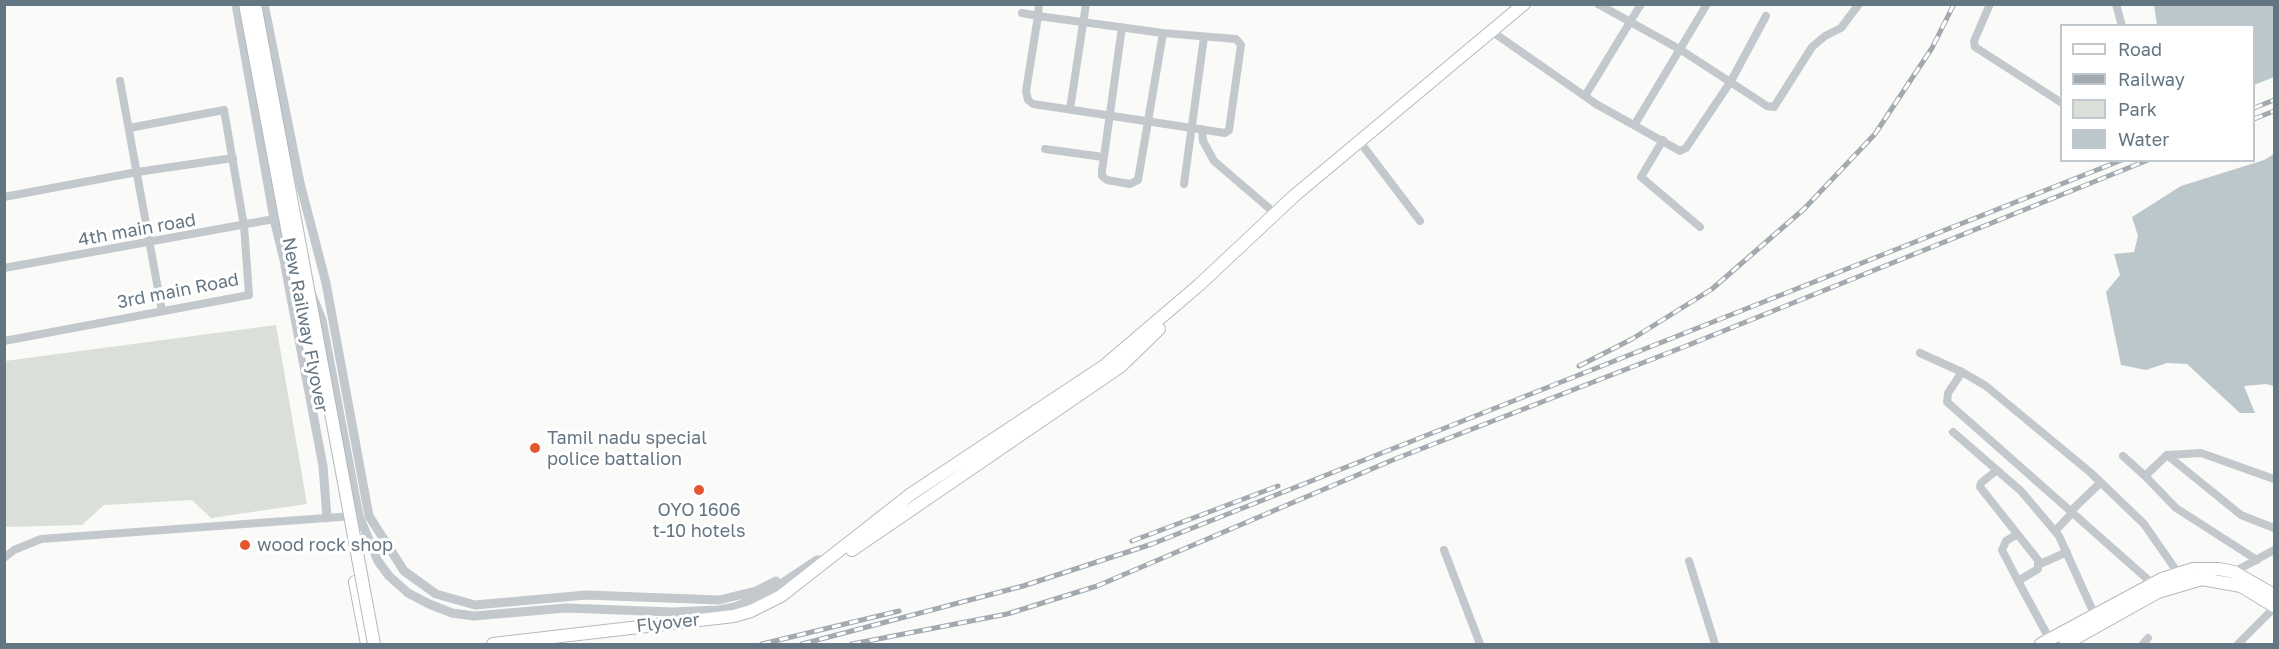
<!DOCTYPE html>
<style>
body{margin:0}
#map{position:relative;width:2279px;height:649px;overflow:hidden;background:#fafaf8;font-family:"Golos Text",sans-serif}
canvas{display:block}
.frame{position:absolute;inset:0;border:6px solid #657683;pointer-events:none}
.legend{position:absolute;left:2060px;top:24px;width:195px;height:138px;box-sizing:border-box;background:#fff;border:2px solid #c1c8cd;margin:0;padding:8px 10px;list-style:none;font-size:18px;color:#657683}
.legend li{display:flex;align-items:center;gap:12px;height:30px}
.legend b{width:30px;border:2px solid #c1c8cd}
</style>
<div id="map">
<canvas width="2279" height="649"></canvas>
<div class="frame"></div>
<ul class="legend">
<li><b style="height:8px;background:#fff"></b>Road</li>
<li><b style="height:8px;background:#a2aab0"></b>Railway</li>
<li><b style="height:16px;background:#dadfd7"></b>Park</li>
<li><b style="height:16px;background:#bbc7cb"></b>Water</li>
</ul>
</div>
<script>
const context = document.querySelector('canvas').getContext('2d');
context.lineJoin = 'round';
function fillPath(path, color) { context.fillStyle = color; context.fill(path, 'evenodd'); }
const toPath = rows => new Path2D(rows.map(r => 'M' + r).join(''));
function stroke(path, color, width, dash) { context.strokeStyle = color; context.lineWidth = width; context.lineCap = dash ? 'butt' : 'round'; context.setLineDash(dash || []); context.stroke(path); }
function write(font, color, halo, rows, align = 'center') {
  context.font = font + ' "Golos Text",sans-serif'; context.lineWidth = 6; context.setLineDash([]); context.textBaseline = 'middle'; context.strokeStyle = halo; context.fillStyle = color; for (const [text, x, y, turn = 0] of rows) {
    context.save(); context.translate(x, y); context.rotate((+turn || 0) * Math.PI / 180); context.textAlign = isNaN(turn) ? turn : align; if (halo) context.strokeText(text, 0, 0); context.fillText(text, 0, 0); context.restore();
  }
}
fillPath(toPath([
 [276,325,307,504,211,518,192,500,104,505,82,525,5,527,5,361]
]), '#dadfd7');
fillPath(toPath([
 [2154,5,2274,5,2274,77,2254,85,2254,26,2157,25],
 [2274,154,2274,386,2266,384,2244,386,2255,413,2240,413,2187,364,2167,363,2146,370,2121,365,2106,292,2120,275,2114,254,2134,252,2138,236,2132,217,2181,186,2264,160]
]), '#bbc7cb');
const primary = toPath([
 [852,550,1121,366,1159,329],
 [493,644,734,616,751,611,781,596,911,494,1104,366,1199,285,1294,196,1524,4]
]);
const trunk = toPath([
 [355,582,367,644],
 [2041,644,2162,579,2193,569,2219,569,2234,572,2274,595],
 [2065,644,2158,592,2202,579,2241,586,2274,606]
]);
stroke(primary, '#b5babe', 14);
stroke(trunk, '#b4b9bd', 14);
stroke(toPath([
 [1598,4,1681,50,1767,106,1774,107,1812,47,1825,36,1841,28,1859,4],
 [1990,4,1974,41,1975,47,2062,103],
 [2116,4,2122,26],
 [1022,13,1038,16,1163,33,1236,39,1241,45,1229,130,1225,133,1033,104,1028,100,1026,91,1038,16,1039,4],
 [1122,27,1102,171,1102,176,1107,180,1130,184,1138,180,1163,33],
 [1497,35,1596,104,1680,151,1686,148,1731,81,1766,16],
 [120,81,162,311],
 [1585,96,1641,4],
 [1070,109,1086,4],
 [1635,124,1707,4],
 [1202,129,1203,141,1214,161,1277,215],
 [1663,140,1641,177,1700,227],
 [1363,146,1420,221],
 [1045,149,1103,157],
 [1184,184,1204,37],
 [4,197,137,172,233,158],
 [4,268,274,219],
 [4,341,249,295,244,226,224,110,129,128],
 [1920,353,1962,372],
 [1953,432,2021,491,2059,536,2096,618],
 [2167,455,2241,515,2274,528],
 [2123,456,2145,476],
 [1997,470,1981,483,1980,487,2038,560,2038,569,2018,581,2050,640],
 [2071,511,2100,483],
 [2055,531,2073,512],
 [2016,535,2006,541,2002,550,2018,581],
 [1444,550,1480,644],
 [4,558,14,550,41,539,353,516],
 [2257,560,2176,508,2145,476,2167,455,2201,453,2274,479],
 [1689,561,1715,644],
 [2040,564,2067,552],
 [2234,572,2274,550],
 [2153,584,1947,402,1948,393,1962,372,1986,386,2091,473,2144,524,2178,573],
 [2143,644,2148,638],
 [2238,644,2274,608]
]), '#c3c8cc', 8);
stroke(toPath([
 [236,4,274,219,285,264,295,276],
 [264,4,300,183,326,283,369,516,404,571,436,594,475,605,586,595,719,600,756,591,776,581],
 [285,266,323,466,327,518],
 [312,295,322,320,359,516,378,561,389,576,408,593,429,604,452,613,474,616,566,608,672,612,719,610,735,607,766,594,817,560,827,560]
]), '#c3c8cc', 9);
stroke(primary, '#fff', 12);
stroke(trunk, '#fff', 12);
const rail = toPath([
 [2254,108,2274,100],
 [2254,119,2274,111],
 [1579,366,1632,339,1712,289,1804,209,1875,134,1932,48,1954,4],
 [1132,541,1278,486],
 [762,644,899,611],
 [802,644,1023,586,1152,544,2122,160],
 [852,644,1007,614,1097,586,1395,459,1686,346,2148,160]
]);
stroke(rail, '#a2aab0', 5);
stroke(rail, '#fff', 3, [9]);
const trunkBridge = toPath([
 [245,4,315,378],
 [255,4,374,644]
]);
stroke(trunkBridge, '#b4b9bd', 14, []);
stroke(trunkBridge, '#fff', 12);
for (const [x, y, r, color] of [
 [535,448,6,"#e4572e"],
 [699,490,6,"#e4572e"],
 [245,545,6,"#e4572e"]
]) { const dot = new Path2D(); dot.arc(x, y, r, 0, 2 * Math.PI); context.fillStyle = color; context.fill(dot); stroke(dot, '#fff', 2); }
write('18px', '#657683', '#fff', [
 ["4th main road",137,230,-10],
 ["3rd main Road",178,291,-11],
 ["New Railway Flyover",305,325,79],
 ["Flyover",668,623,-6]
]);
write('18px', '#657683', '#fff', [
 ["Tamil nadu special",547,438],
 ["police battalion",547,459],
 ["OYO 1606",699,510,"center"],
 ["t-10 hotels",699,531,"center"],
 ["wood rock shop",257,545]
], 'left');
</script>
